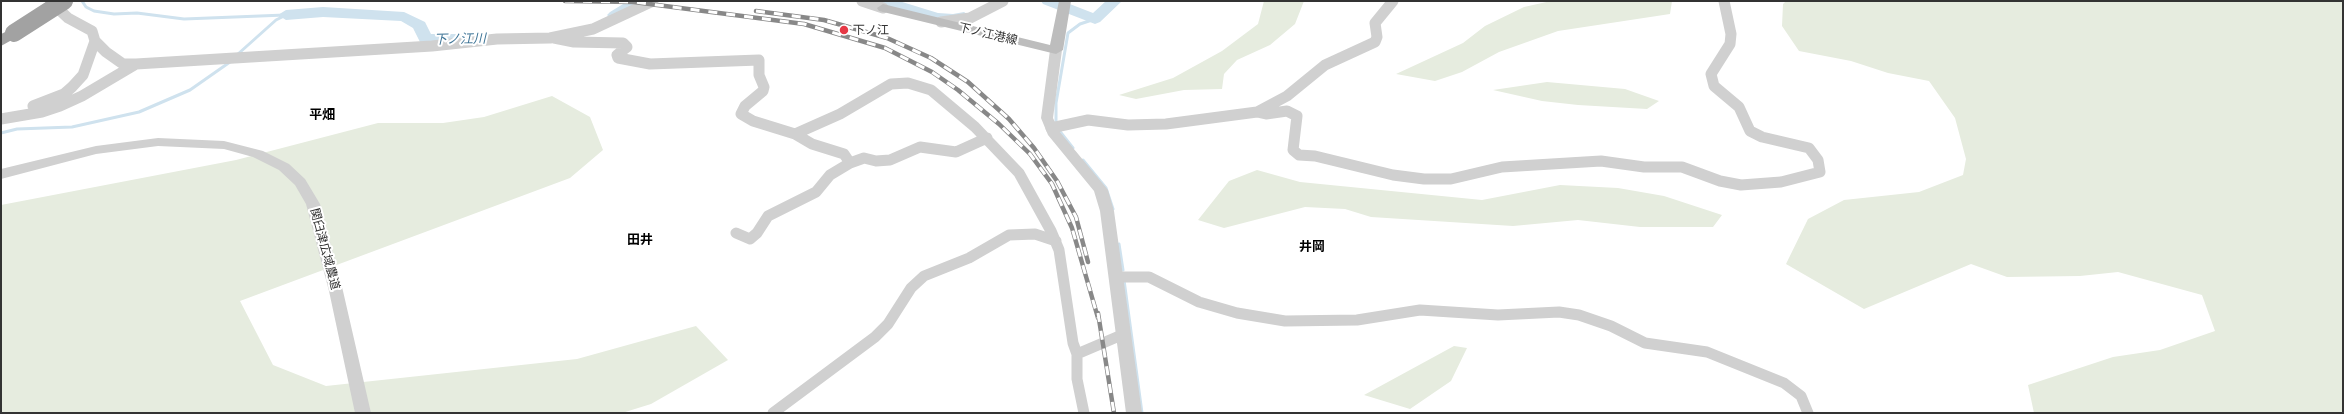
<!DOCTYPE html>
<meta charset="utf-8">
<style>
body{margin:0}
#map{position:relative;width:2344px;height:414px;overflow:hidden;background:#fff;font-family:Lato,sans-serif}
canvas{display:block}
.frame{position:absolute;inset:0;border:2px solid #333;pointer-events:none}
</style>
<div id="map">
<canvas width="2344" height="414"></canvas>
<div class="frame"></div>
</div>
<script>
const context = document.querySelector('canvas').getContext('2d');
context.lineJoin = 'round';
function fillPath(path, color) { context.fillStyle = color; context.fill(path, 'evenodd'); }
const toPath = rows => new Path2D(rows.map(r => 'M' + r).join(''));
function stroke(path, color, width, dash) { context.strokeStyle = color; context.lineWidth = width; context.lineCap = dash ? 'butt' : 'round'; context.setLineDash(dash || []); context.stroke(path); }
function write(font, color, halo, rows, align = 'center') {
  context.font = font + ' Lato,"Noto Sans JP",sans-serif'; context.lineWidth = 4; context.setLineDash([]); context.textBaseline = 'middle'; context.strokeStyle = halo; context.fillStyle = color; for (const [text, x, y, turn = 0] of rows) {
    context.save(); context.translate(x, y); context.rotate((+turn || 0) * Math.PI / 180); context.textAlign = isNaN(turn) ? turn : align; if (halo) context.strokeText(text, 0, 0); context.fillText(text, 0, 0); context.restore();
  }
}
fillPath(toPath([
 [1264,1,1304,1,1295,24,1270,45,1237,60,1224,74,1222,89,1184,90,1136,99,1119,95,1173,78,1222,51,1258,24],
 [1551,1,1672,1,1670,14,1558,31,1499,52,1462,72,1435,81,1396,74,1463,43,1485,26,1524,7],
 [1786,1,2343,1,2343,413,2034,413,2028,385,2113,357,2160,350,2215,331,2202,295,2118,272,2080,276,2007,277,1971,264,1864,309,1786,264,1808,219,1844,200,1919,192,1963,175,1966,159,1955,118,1929,81,1888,73,1851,61,1799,51,1782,26,1783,4],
 [1547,82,1625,89,1659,101,1647,109,1578,105,1542,101,1493,90],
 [552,96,590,117,603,150,570,178,240,301,273,365,326,386,577,359,696,326,728,360,651,404,622,413,1,413,1,205,236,160,378,123,443,123,484,117],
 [1257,170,1300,182,1482,200,1560,185,1618,188,1664,196,1722,215,1713,227,1640,227,1578,220,1513,226,1371,217,1345,209,1305,207,1224,228,1198,220,1229,181],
 [1454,346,1467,348,1451,381,1410,409,1364,395]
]), '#e6ecdf');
stroke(toPath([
 [82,1,86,7,94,11,114,14,137,13,184,19,285,15],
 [238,54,276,20,286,15],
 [1056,124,1056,103,1068,33,1080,24,1095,19],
 [1058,129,1073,148],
 [1,133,17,129,72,127,139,112,190,90,230,62],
 [1083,160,1106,188,1113,209],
 [1119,244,1123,270],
 [1124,280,1142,413]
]), '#cfe2ee', 3);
fillPath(toPath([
 [628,1,646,1,620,18,610,18,607,15,610,12,628,1],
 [876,1,899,1,938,13,953,14,964,12,972,17,969,20,953,24,937,22,878,4,876,1],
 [1041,1,1062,1,1093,13,1106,1,1122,1,1100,22,1095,24,1043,4,1041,1],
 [323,7,404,12,425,22,431,34,464,34,469,36,472,39,469,42,464,44,425,44,420,42,413,28,401,21,323,17,286,20,278,15,286,10,323,7]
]), '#cfe2ee');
stroke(toPath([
 [862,1,883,8],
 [51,2,68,18,92,31,95,41,106,52,123,64,136,64,432,46,497,39,550,38,593,29,653,1],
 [941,22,970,18,1003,1],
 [554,38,574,42,623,43,627,47,617,55,618,58,650,64,759,60,759,75,764,87,763,91,745,106,741,114,753,121,795,134,840,114,891,84,908,83,931,90,975,127,1019,173,1051,231,1059,250,1073,343,1077,354,1077,379,1084,413],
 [33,106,64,94,72,87,83,75,95,41],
 [1257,112,1266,114,1287,111,1297,116,1293,150,1299,155,1315,156,1393,175,1424,179,1451,179,1502,167,1601,161,1644,167,1682,167,1720,181,1741,185,1781,182,1820,172,1818,160,1809,148,1762,137,1750,131,1739,107,1714,86,1711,74,1730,44,1731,34,1724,1],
 [1,119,42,112,60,106,82,96,136,64],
 [1051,128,1088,120,1128,125,1166,124,1257,112,1287,96,1325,65,1375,42,1377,37,1375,23,1393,1],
 [795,134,812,144,844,154,850,163],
 [736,233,750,239,757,233,768,216,816,192,830,175,850,163,864,158,876,161,890,160,920,147,956,152,987,138],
 [1116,277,1149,277,1199,302,1237,313,1285,321,1357,320,1420,310,1498,315,1559,312,1579,315,1611,326,1645,343,1707,352,1784,383,1801,396,1808,413],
 [1077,354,1124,334],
 [773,413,875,337,888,324,911,288,924,276,969,258,1009,235,1035,234,1056,241]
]), '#d0d0d0', 11);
fillPath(toPath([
 [1056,46,1062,50,1053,118,1059,131,1108,190,1114,211,1142,413,1126,413,1100,211,1094,191,1048,135,1041,118,1050,50,1056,46],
 [158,138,224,141,263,151,289,164,305,179,320,204,343,291,371,413,355,413,329,291,306,204,295,185,279,170,253,157,224,149,158,146,96,154,1,179,1,169,96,146,158,138]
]), '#d0d0d0');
fillPath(toPath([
 [1059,1,1071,1,1063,50,1056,54,879,11,877,8,883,4,1050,45,1059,1]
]), '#bdbdbd');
fillPath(toPath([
 [14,28,19,30,22,33,19,36,1,46,1,34,14,28]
]), '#a2a2a2');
const rail = toPath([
 [565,1,634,2,804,24,885,48,932,72,958,90,999,124,1030,154,1052,184,1072,228,1098,318],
 [756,11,824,20,887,38,931,58,968,82,1009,119,1034,148,1057,181,1076,217,1088,262],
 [1098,313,1114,413]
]);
stroke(rail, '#888', 4.5);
stroke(rail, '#fff', 3, [9]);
stroke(toPath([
 [14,33,64,1]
]), '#a2a2a2', 18);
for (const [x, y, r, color] of [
 [844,30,5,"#e63946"]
]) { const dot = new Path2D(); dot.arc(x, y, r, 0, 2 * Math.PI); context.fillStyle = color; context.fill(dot); stroke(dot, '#fff', 1.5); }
write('12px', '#333', '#fff', [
 ["下ノ江",853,30]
], 'left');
write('12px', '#333', '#fff', [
 ["下ノ江港線",988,34,13],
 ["関臼津広域農道",325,249,75]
]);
write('italic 13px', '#3f7597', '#fff', [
 ["下ノ江川",460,39,-1]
]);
write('bold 13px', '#000', '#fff', [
 ["平畑",322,115],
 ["田井",640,240],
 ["井岡",1312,247]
]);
</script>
